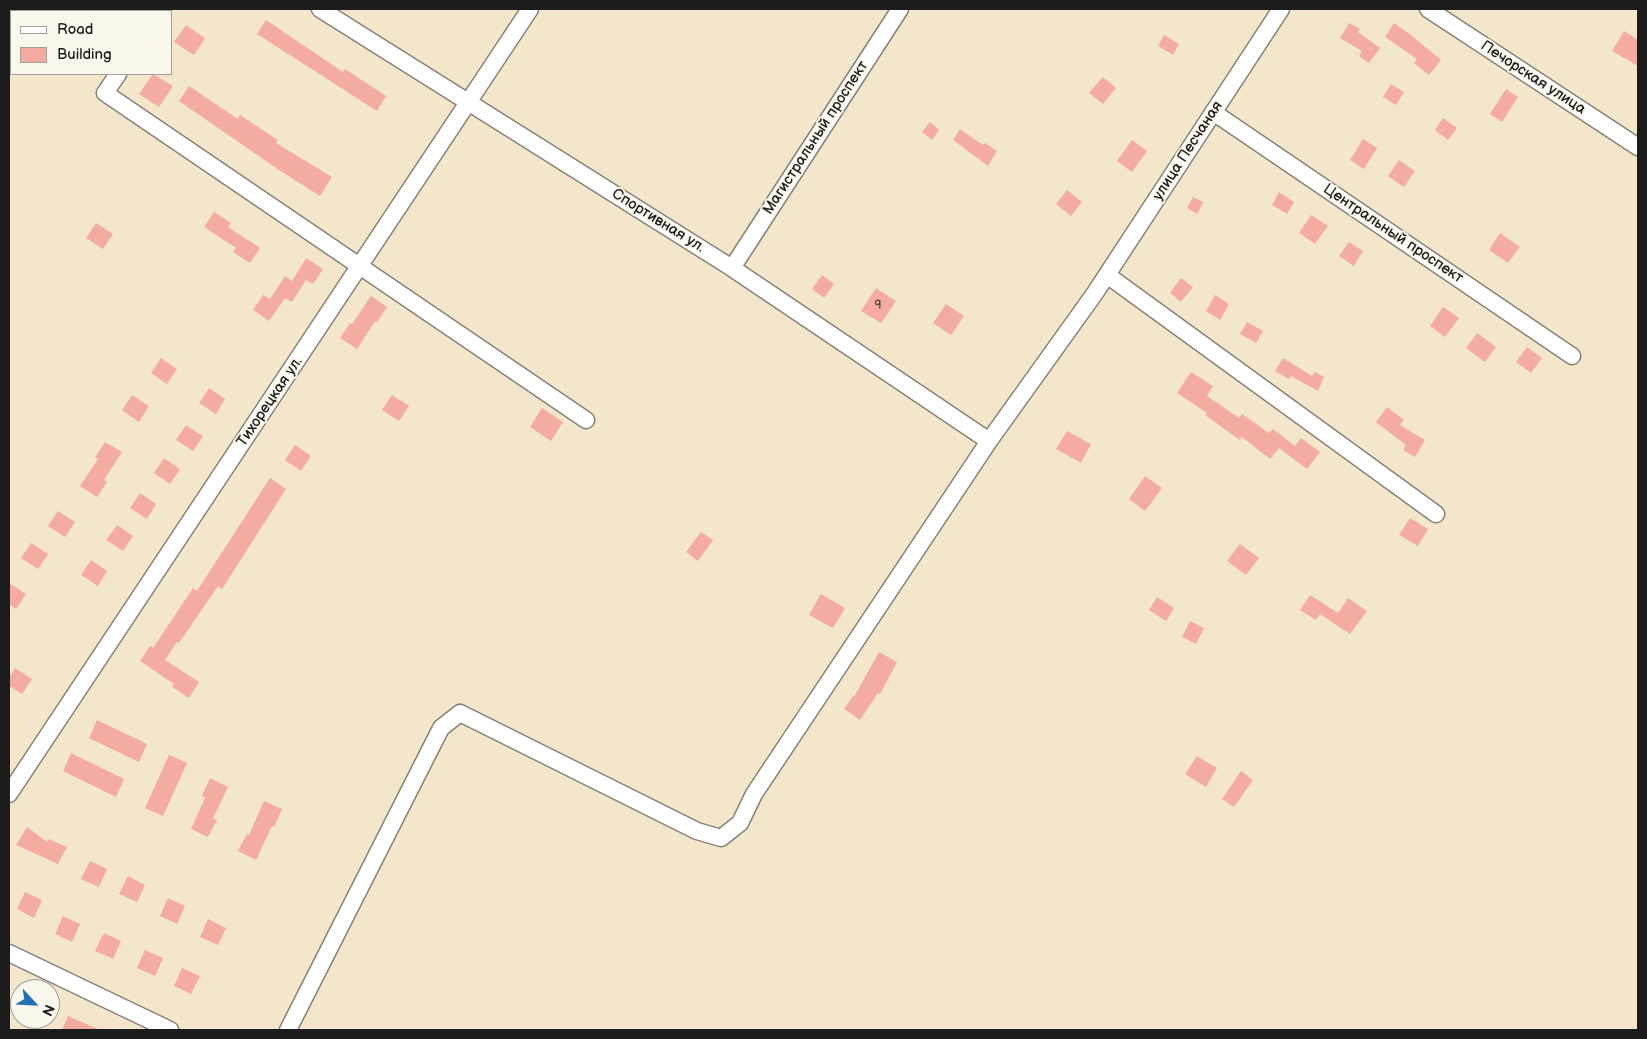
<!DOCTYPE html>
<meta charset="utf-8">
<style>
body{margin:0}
#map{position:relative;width:1647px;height:1039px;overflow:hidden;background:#f3e6cb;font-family:"Balsamiq Sans",sans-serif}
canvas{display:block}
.frame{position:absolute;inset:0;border:10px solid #1c1c1c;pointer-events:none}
.legend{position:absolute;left:10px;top:10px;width:162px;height:65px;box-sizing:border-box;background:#fbf7ec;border:1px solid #a29f99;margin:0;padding:6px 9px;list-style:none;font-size:15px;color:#1c1c1c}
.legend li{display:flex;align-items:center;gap:10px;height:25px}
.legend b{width:25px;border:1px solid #a29f99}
.north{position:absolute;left:10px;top:979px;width:50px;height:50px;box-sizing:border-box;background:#fbf7ec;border:1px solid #a29f99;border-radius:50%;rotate:115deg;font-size:14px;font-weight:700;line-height:20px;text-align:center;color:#1c1c1c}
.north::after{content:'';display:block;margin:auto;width:18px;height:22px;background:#1f6fb2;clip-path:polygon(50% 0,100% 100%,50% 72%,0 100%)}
</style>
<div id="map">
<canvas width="1647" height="1039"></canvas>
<div class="frame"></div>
<ul class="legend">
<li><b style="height:6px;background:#fff"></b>Road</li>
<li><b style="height:14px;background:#f4aca2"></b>Building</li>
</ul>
<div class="north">N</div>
</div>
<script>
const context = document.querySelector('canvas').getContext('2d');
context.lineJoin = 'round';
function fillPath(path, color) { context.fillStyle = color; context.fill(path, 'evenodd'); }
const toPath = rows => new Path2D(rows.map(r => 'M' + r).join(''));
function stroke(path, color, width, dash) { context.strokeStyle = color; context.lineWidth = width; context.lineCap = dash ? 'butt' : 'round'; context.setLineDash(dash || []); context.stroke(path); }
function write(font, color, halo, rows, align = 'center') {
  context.font = font + ' "Balsamiq Sans",sans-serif'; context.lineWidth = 4; context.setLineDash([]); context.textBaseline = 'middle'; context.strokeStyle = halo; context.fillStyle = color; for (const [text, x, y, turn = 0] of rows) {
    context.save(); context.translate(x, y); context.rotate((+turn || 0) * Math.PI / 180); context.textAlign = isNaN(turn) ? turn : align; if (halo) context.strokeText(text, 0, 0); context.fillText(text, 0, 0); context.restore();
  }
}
fillPath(toPath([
 [266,20,343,72,345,69,386,96,377,111,257,34],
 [1349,23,1360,29,1358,32,1380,48,1369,63,1359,56,1362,51,1340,38],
 [1394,23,1411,35,1441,60,1429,75,1414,63,1417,59,1385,37],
 [186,25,205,38,194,55,174,42],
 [1624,31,1638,40,1638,66,1612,51],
 [1164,35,1179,44,1173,55,1158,46],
 [153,74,173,86,159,107,139,94],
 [1103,77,1116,88,1103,104,1089,93],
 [1391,84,1404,92,1396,105,1383,97],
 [189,86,238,119,240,115,278,140,276,143,332,177,320,196,279,170,179,101],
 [1506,89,1518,97,1502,122,1490,114],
 [1443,118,1457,128,1448,140,1435,130],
 [930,122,939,130,932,140,922,132],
 [960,129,983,145,985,143,997,151,988,166,953,140],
 [1363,139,1377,148,1364,169,1350,160],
 [1132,140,1147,151,1132,172,1117,161],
 [1399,160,1415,171,1404,187,1388,176],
 [1067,190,1082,202,1071,216,1056,204],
 [1279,192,1294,202,1287,214,1272,205],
 [1193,197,1203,202,1197,214,1187,208],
 [214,212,231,223,228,227,260,248,250,263,233,252,236,248,204,227],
 [1311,215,1328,226,1315,244,1299,233],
 [96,223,113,234,103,249,86,238],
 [1500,233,1520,247,1508,263,1489,250],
 [1349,242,1363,251,1354,266,1339,256],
 [306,258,323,269,313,284,306,280,292,302,285,298,269,321,253,310,263,295,270,299,285,276,292,281],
 [822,275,834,284,824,298,812,289],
 [1181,278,1193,287,1181,302,1170,293],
 [876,288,896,301,881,323,861,311],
 [1215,295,1229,304,1220,320,1206,311],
 [371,296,387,307,377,322,375,321,357,349,340,338,350,323,352,324],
 [946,304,964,316,951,335,933,323],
 [1443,307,1459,318,1445,337,1430,326],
 [1247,322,1263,331,1256,343,1240,334],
 [1477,333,1496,347,1485,362,1466,348],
 [1527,347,1542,358,1531,373,1516,362],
 [161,358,177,369,167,384,151,373],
 [1283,358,1312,376,1315,372,1324,377,1318,391,1291,376,1289,379,1275,371],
 [1191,372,1213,386,1207,396,1239,418,1242,414,1269,433,1273,429,1295,446,1301,438,1320,452,1307,469,1279,448,1270,459,1242,437,1240,440,1205,415,1207,413,1177,393],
 [209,388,225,399,216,414,199,403],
 [132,395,149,406,139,422,122,410],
 [392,395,409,406,399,421,382,410],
 [1387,407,1404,420,1400,425,1425,440,1415,457,1403,450,1406,445,1376,422],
 [542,408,563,422,551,441,530,427],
 [186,425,203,436,193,451,176,440],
 [1067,431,1091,444,1081,463,1056,449],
 [105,442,122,452,104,480,107,482,97,497,80,486,98,459,95,457],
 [295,445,311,456,301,471,285,460],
 [164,458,180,469,170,484,154,473],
 [1145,476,1162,488,1145,511,1129,499],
 [270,478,286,489,222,589,218,586,179,643,177,642,165,660,199,682,189,698,172,687,174,684,140,661,150,646,153,648,193,588,197,591],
 [140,493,156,504,147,519,130,508],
 [58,511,75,522,65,537,48,526],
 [1410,518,1428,529,1418,546,1399,535],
 [117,525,133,536,123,551,106,540],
 [701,532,713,540,698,561,686,552],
 [31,543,48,554,38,569,21,558],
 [1240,544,1259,558,1246,575,1227,561],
 [91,560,107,571,98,586,81,575],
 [9,583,26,594,16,609,9,604],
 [821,594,845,608,833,628,809,615],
 [1310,595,1338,613,1348,598,1367,611,1350,634,1320,614,1316,620,1300,610],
 [1157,597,1174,608,1166,621,1149,610],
 [1190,621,1204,628,1196,644,1182,637],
 [879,652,897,662,880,694,878,693,860,720,844,709,853,696,854,697],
 [15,668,32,679,22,694,9,686,9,678],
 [97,720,147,744,139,762,89,738],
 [71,753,124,779,116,797,63,771],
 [169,755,187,763,163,816,145,808],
 [1197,756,1217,768,1206,787,1185,774],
 [1241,771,1253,780,1234,807,1222,799],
 [210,778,228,787,213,818,217,820,208,837,191,829,205,798,202,796],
 [264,801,282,809,274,827,272,826,256,860,238,851,247,834,249,835],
 [27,827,47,842,49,839,67,847,58,864,16,845],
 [90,861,107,869,99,887,81,879],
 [128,876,145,885,137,902,119,894],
 [25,892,42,900,34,918,17,909],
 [168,898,185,906,177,924,160,916],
 [63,916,80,924,72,942,55,934],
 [208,919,226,928,218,945,200,937],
 [104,933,121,941,113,959,95,951],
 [145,950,163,958,155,976,137,968],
 [182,968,200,976,191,994,174,986],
 [68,1016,100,1030,62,1030]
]), '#f4aca2');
const minor = toPath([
 [320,9,732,268,989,441],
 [1428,9,1638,147],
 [159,11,161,9],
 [118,74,105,93,586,420],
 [1213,112,1572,356],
 [732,268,900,9],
 [1107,275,1436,514],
 [9,794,530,9],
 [9,953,170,1030],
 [288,1030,441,728,460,713,697,831,721,838,740,823,754,794,989,441,1095,293,1281,9]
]);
stroke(minor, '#888174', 19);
stroke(minor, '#fff', 16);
write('12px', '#52403e', null, [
 ["9",878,306]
]);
write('15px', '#1c1c1c', '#fbf7ec', [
 ["Печорская улица",1533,78,33],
 ["Магистральный проспект",816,138,-57],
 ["улица Песчаная",1188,151,-57],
 ["Спортивная ул.",658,221,32],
 ["Центральный проспект",1393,234,34],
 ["Тихорецкая ул.",270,402,-56]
]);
</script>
